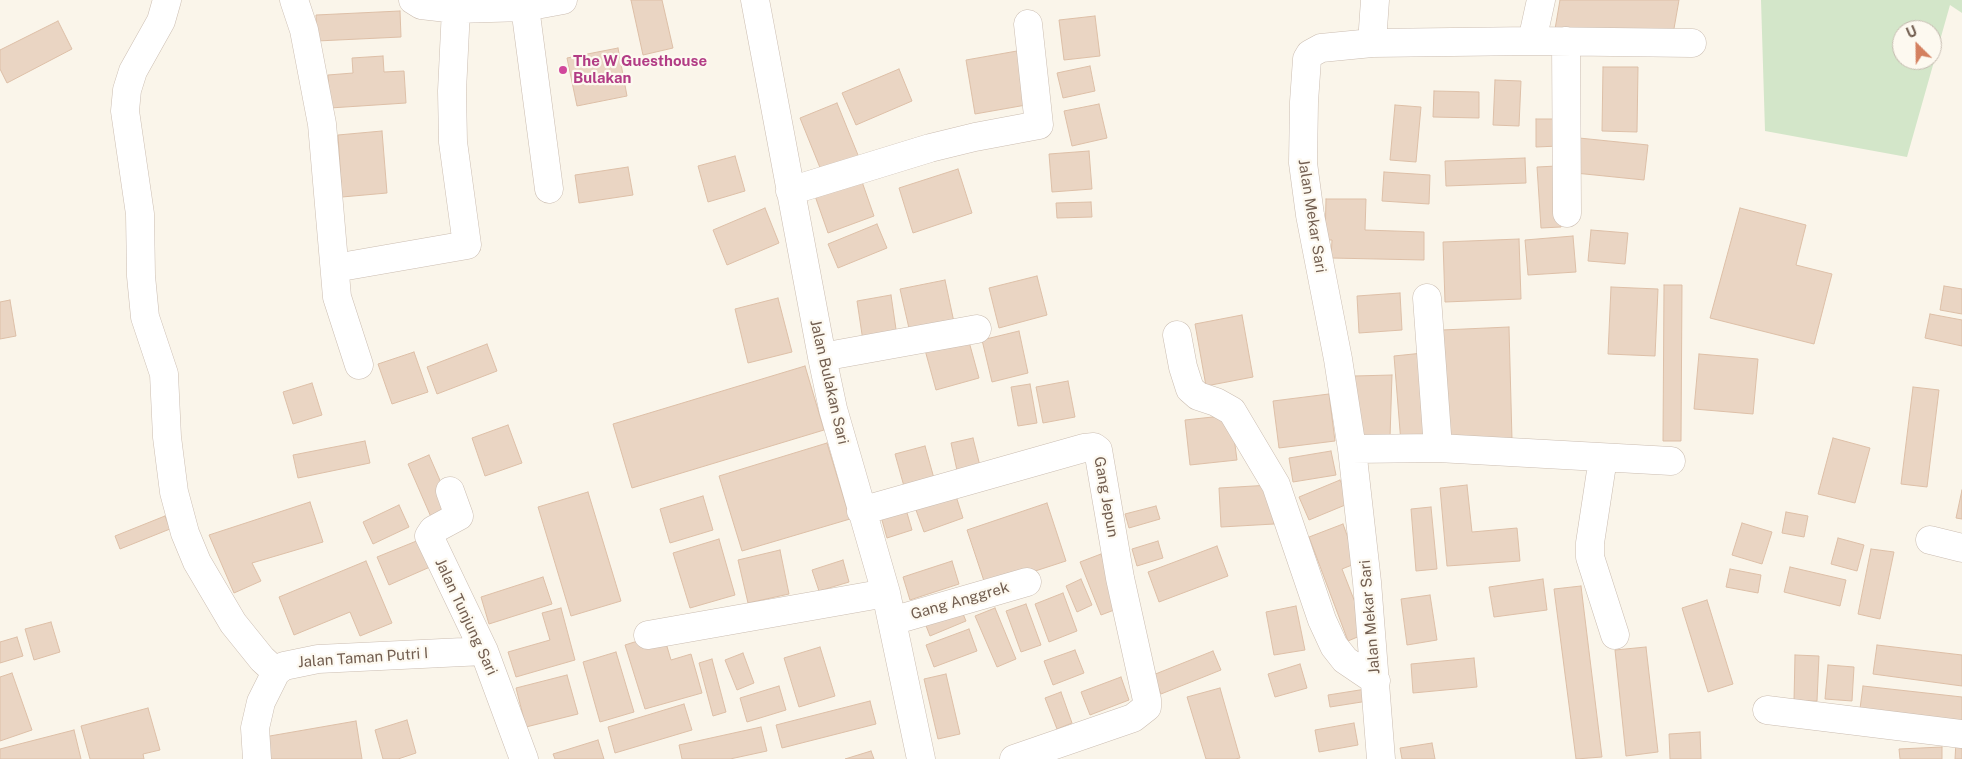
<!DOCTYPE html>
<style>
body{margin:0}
#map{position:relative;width:1962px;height:759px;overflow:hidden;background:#faf5ea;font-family:"Public Sans",sans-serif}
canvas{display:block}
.north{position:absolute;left:1892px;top:20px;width:50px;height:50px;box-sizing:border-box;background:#fdf9f0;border:1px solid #c5bbb0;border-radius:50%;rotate:337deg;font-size:14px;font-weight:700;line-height:20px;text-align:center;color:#725e50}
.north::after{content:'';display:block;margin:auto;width:18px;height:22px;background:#d4805f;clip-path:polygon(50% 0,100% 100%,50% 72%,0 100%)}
</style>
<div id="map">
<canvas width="1962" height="759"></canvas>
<div class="north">U</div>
</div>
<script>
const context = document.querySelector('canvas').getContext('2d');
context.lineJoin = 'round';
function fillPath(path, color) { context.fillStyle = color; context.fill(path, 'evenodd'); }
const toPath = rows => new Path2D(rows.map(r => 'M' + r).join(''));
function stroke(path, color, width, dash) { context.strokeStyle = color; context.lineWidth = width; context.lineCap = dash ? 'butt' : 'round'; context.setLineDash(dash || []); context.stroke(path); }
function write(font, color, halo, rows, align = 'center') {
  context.font = font + ' "Public Sans",sans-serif'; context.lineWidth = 4.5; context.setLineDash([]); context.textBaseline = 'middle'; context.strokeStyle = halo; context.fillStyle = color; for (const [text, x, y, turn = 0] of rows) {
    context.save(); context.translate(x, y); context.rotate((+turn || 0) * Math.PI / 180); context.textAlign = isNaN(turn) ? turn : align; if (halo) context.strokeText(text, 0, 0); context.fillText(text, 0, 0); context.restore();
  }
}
fillPath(toPath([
 [1761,0,1962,0,1962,13,1950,5,1907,157,1765,131],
 [1902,30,1932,30,1932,60,1902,60]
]), '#d3e6c9');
const building = toPath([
 [631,0,662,0,673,48,643,55,631,0],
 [1560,0,1679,0,1672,40,1554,35,1560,0],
 [400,11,401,37,317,41,316,15,400,11],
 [1095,16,1100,56,1064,60,1059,20,1095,16],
 [58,21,72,49,7,83,0,69,0,50,58,21],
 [618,48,627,96,577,106,567,58,618,48],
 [1017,51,1026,105,975,114,966,60,1017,51],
 [383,56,384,72,404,71,406,103,330,108,328,75,353,73,352,58,383,56],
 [1090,66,1095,91,1063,98,1057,73,1090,66],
 [1603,67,1638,67,1637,132,1602,131,1603,67],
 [899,69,912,101,856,125,842,93,899,69],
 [1495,80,1521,81,1519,126,1493,125,1495,80],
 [1434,91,1479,92,1479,118,1433,117,1434,91],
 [837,103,860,160,823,175,800,118,837,103],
 [1099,104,1107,138,1072,146,1064,111,1099,104],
 [1395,105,1421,107,1416,162,1390,160,1395,105],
 [1536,119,1559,119,1559,146,1536,147,1536,119],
 [382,131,387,193,342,197,338,135,382,131],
 [1579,138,1648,145,1644,180,1575,173,1579,138],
 [1089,151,1092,189,1052,192,1049,154,1089,151],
 [735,156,745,191,708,202,698,166,735,156],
 [1525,158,1526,183,1446,186,1445,161,1525,158],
 [1557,166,1561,227,1541,228,1537,167,1557,166],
 [628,167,633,195,579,203,575,175,628,167],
 [958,169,972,213,913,233,899,188,958,169],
 [1384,172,1430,175,1429,204,1382,201,1384,172],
 [860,176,874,216,828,233,814,193,860,176],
 [1326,199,1366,199,1365,230,1424,232,1424,260,1331,258,1332,240,1325,240,1326,199],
 [1091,202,1092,217,1057,218,1056,203,1091,202],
 [765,208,779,243,727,265,713,230,765,208],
 [1740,208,1806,225,1796,265,1832,274,1814,344,1710,318,1740,208],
 [877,224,887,248,838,268,828,244,877,224],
 [1591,230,1628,233,1625,264,1588,261,1591,230],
 [1573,236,1576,272,1528,275,1525,240,1573,236],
 [1519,239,1521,299,1445,302,1443,242,1519,239],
 [1037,276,1047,315,999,328,989,288,1037,276],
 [945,280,955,327,911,337,900,289,945,280],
 [1664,285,1682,285,1681,441,1663,441,1664,285],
 [1944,286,1962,289,1962,314,1940,310,1944,286],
 [1611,287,1658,289,1655,356,1608,354,1611,287],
 [1400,293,1402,330,1359,333,1357,296,1400,293],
 [891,295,897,336,863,341,857,301,891,295],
 [778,298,792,352,748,363,735,309,778,298],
 [10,300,16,336,0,339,0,302,10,300],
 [1930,314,1962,320,1962,346,1925,338,1930,314],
 [1242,315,1253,377,1206,386,1195,324,1242,315],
 [1509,327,1512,440,1445,442,1442,330,1509,327],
 [1019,331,1028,373,992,382,982,340,1019,331],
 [968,338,979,378,936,390,925,350,968,338],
 [487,344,497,371,437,394,427,367,487,344],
 [414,352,428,392,392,404,378,364,414,352],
 [1423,353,1430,441,1401,443,1394,356,1423,353],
 [1699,354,1758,359,1753,414,1694,409,1699,354],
 [805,366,824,430,632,488,613,424,805,366],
 [1392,375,1390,438,1354,437,1354,376,1392,375],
 [1068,381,1075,417,1043,423,1036,387,1068,381],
 [312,383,322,415,293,424,283,392,312,383],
 [1030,384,1037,423,1018,426,1011,387,1030,384],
 [1913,387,1939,390,1927,487,1901,484,1913,387],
 [1329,394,1335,441,1279,448,1273,401,1329,394],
 [1231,415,1237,460,1190,465,1185,420,1231,415],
 [508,425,522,463,485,476,472,438,508,425],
 [973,438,981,470,958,475,951,443,973,438],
 [1833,438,1870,448,1855,503,1818,494,1833,438],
 [365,441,370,463,298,478,293,455,365,441],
 [827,443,850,519,742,551,719,476,827,443],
 [925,446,935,482,905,490,895,454,925,446],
 [1331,451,1336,475,1293,482,1289,458,1331,451],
 [429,455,452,508,431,517,408,464,429,455],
 [1340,480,1350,503,1309,520,1299,497,1340,480],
 [1271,485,1274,524,1221,527,1219,488,1271,485],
 [1467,485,1472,532,1517,528,1520,561,1447,566,1440,488,1467,485],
 [1962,490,1962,519,1956,518,1962,490],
 [588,492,621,601,571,616,538,507,588,492],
 [703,496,713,530,670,543,660,509,703,496],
 [956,496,963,518,924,532,916,510,956,496],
 [310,502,323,542,252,563,261,581,234,593,209,535,310,502],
 [1047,503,1066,561,986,587,967,530,1047,503],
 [399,505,409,527,373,544,363,522,399,505],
 [905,506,912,530,887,538,880,513,905,506],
 [1156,506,1160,519,1129,528,1125,514,1156,506],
 [1431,507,1437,569,1416,571,1411,509,1431,507],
 [1786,512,1808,516,1804,537,1782,533,1786,512],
 [165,516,170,529,120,549,115,536,165,516],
 [1742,523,1772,532,1762,564,1732,555,1742,523],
 [1343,524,1357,563,1342,569,1367,633,1348,641,1309,537,1343,524],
 [1838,538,1864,545,1857,571,1831,564,1838,538],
 [719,539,735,595,690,608,673,553,719,539],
 [419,540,430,567,389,585,377,557,419,540],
 [1158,541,1163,558,1137,566,1132,549,1158,541],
 [1217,546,1228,576,1159,602,1148,572,1217,546],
 [1871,549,1894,552,1880,619,1858,614,1871,549],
 [780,550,789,594,748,603,738,560,780,550],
 [1101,554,1122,607,1101,615,1080,562,1101,554],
 [843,560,849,582,819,591,812,570,843,560],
 [366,561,392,623,360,636,350,612,294,635,279,597,366,561],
 [952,561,959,584,910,600,903,577,952,561],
 [1790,567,1846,580,1840,606,1784,592,1790,567],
 [1730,569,1761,575,1758,593,1726,587,1730,569],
 [543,577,552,604,489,624,481,597,543,577],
 [1081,579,1092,605,1077,612,1066,586,1081,579],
 [1543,579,1547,610,1494,617,1489,587,1543,579],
 [1581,586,1602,757,1576,759,1554,589,1581,586],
 [1063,593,1077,631,1049,642,1035,604,1063,593],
 [1430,595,1437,640,1407,645,1401,599,1430,595],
 [1707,600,1733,684,1708,692,1682,608,1707,600],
 [959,604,966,621,930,636,923,618,959,604],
 [1026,604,1041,645,1021,652,1006,611,1026,604],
 [1296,606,1305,650,1274,655,1266,612,1296,606],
 [561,608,575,660,516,677,508,652,550,640,542,613,561,608],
 [995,608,1016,659,997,667,975,616,995,608],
 [51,622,60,652,34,660,25,629,51,622],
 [969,629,977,651,934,667,926,645,969,629],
 [663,633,671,660,691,654,702,693,645,709,625,645,663,633],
 [17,637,23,656,0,663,0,642,17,637],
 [1877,645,1962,655,1962,686,1873,674,1877,645],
 [820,647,835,696,799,707,784,658,820,647],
 [1646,647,1658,752,1626,756,1615,650,1646,647],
 [1075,650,1084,673,1053,685,1044,661,1075,650],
 [1213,651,1221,670,1161,694,1153,675,1213,651],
 [616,652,634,712,600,722,583,662,616,652],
 [743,653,754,683,737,690,725,660,743,653],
 [1795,655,1819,656,1817,701,1794,701,1795,655],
 [1474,658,1477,687,1413,693,1411,664,1474,658],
 [712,659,726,712,713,716,699,663,712,659],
 [1300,664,1307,688,1275,697,1268,674,1300,664],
 [1828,665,1854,667,1852,701,1825,699,1828,665],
 [12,673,32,730,0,741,0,677,12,673],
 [946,674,960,734,938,739,924,679,946,674],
 [567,675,578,714,526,727,516,688,567,675],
 [1121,677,1129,700,1090,715,1081,692,1121,677],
 [779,686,786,710,747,722,740,698,779,686],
 [1863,686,1962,697,1962,728,1859,716,1863,686],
 [1220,688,1240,758,1235,759,1206,759,1187,697,1220,688],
 [1366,689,1368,701,1330,707,1328,695,1366,689],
 [1061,692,1072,723,1057,729,1045,698,1061,692],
 [870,701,876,724,782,748,776,725,870,701],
 [684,704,692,730,615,753,608,727,684,704],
 [148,708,160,750,143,754,144,759,90,759,81,726,148,708],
 [407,720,416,753,398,759,383,759,375,730,407,720],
 [356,721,362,759,268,759,264,737,356,721],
 [1354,723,1358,745,1319,752,1315,730,1354,723],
 [761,727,767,751,730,759,682,759,679,745,761,727],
 [74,730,81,759,0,759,0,749,74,730],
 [1700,732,1701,759,1670,759,1669,734,1700,732],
 [598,740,604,759,555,759,553,754,598,740],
 [1956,742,1962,743,1962,759,1955,759,1956,742],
 [1432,743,1435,759,1402,759,1400,748,1432,743],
 [1942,747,1942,759,1900,759,1899,749,1942,747],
 [871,751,874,759,845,759,871,751]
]);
fillPath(building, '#ead5c3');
stroke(building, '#ddbfa7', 1);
const minor = toPath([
 [167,0,161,21,133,71,127,90,125,111,140,214,141,276,145,317,164,374,167,437,174,492,185,533,197,562,233,623,262,659,276,672],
 [294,0,304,30,322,124,337,297,359,365],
 [413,0,421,5,456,9,525,7,563,0],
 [755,0,822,357,833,409,886,593,921,759],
 [525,7,549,189],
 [1532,41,1541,0],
 [1566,41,1567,213],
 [1372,43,1375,0],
 [790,191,930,148,975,137,1039,125,1028,24],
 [335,268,467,245,453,142,452,91,456,9],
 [1427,298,1438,448],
 [1177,335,1183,367,1190,389,1198,396,1216,402,1232,411,1276,485,1322,620,1334,646,1345,660,1376,681],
 [822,357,977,329],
 [1352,449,1438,448,1671,461],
 [1603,458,1590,543,1590,557,1615,635],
 [450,491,459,516,433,530,429,536,484,651,524,759],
 [861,511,1084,448,1094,447,1098,450,1120,578,1147,700,1147,707,1133,718,1014,759],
 [1930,540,1962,548],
 [892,621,1027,582],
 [648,635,886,593],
 [1767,710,1962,734],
 [257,759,255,728,261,702,276,672,284,666,318,659,484,651],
 [1381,759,1367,582,1352,449,1338,359,1310,215,1303,163,1304,102,1307,59,1310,54,1321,48,1372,43,1532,41,1692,43]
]);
stroke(minor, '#cbbdb1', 29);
stroke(minor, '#fff', 28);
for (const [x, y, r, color] of [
 [563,70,5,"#d1479c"]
]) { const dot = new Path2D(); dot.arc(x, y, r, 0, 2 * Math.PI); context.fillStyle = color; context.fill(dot); stroke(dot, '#fdf9f0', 2); }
write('bold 15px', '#b23c85', '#fdf9f0', [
 ["The W Guesthouse",573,61],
 ["Bulakan",573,78]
], 'left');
write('15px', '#725e50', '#fdf9f0', [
 ["Jalan Mekar Sari",1312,216,81],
 ["Jalan Bulakan Sari",829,382,77],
 ["Gang Jepun",1106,497,80],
 ["Gang Anggrek",960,601,-16],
 ["Jalan Tunjung Sari",466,617,65],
 ["Jalan Mekar Sari",1370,617,-95],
 ["Jalan Taman Putri I",363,658,-4]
]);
</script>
